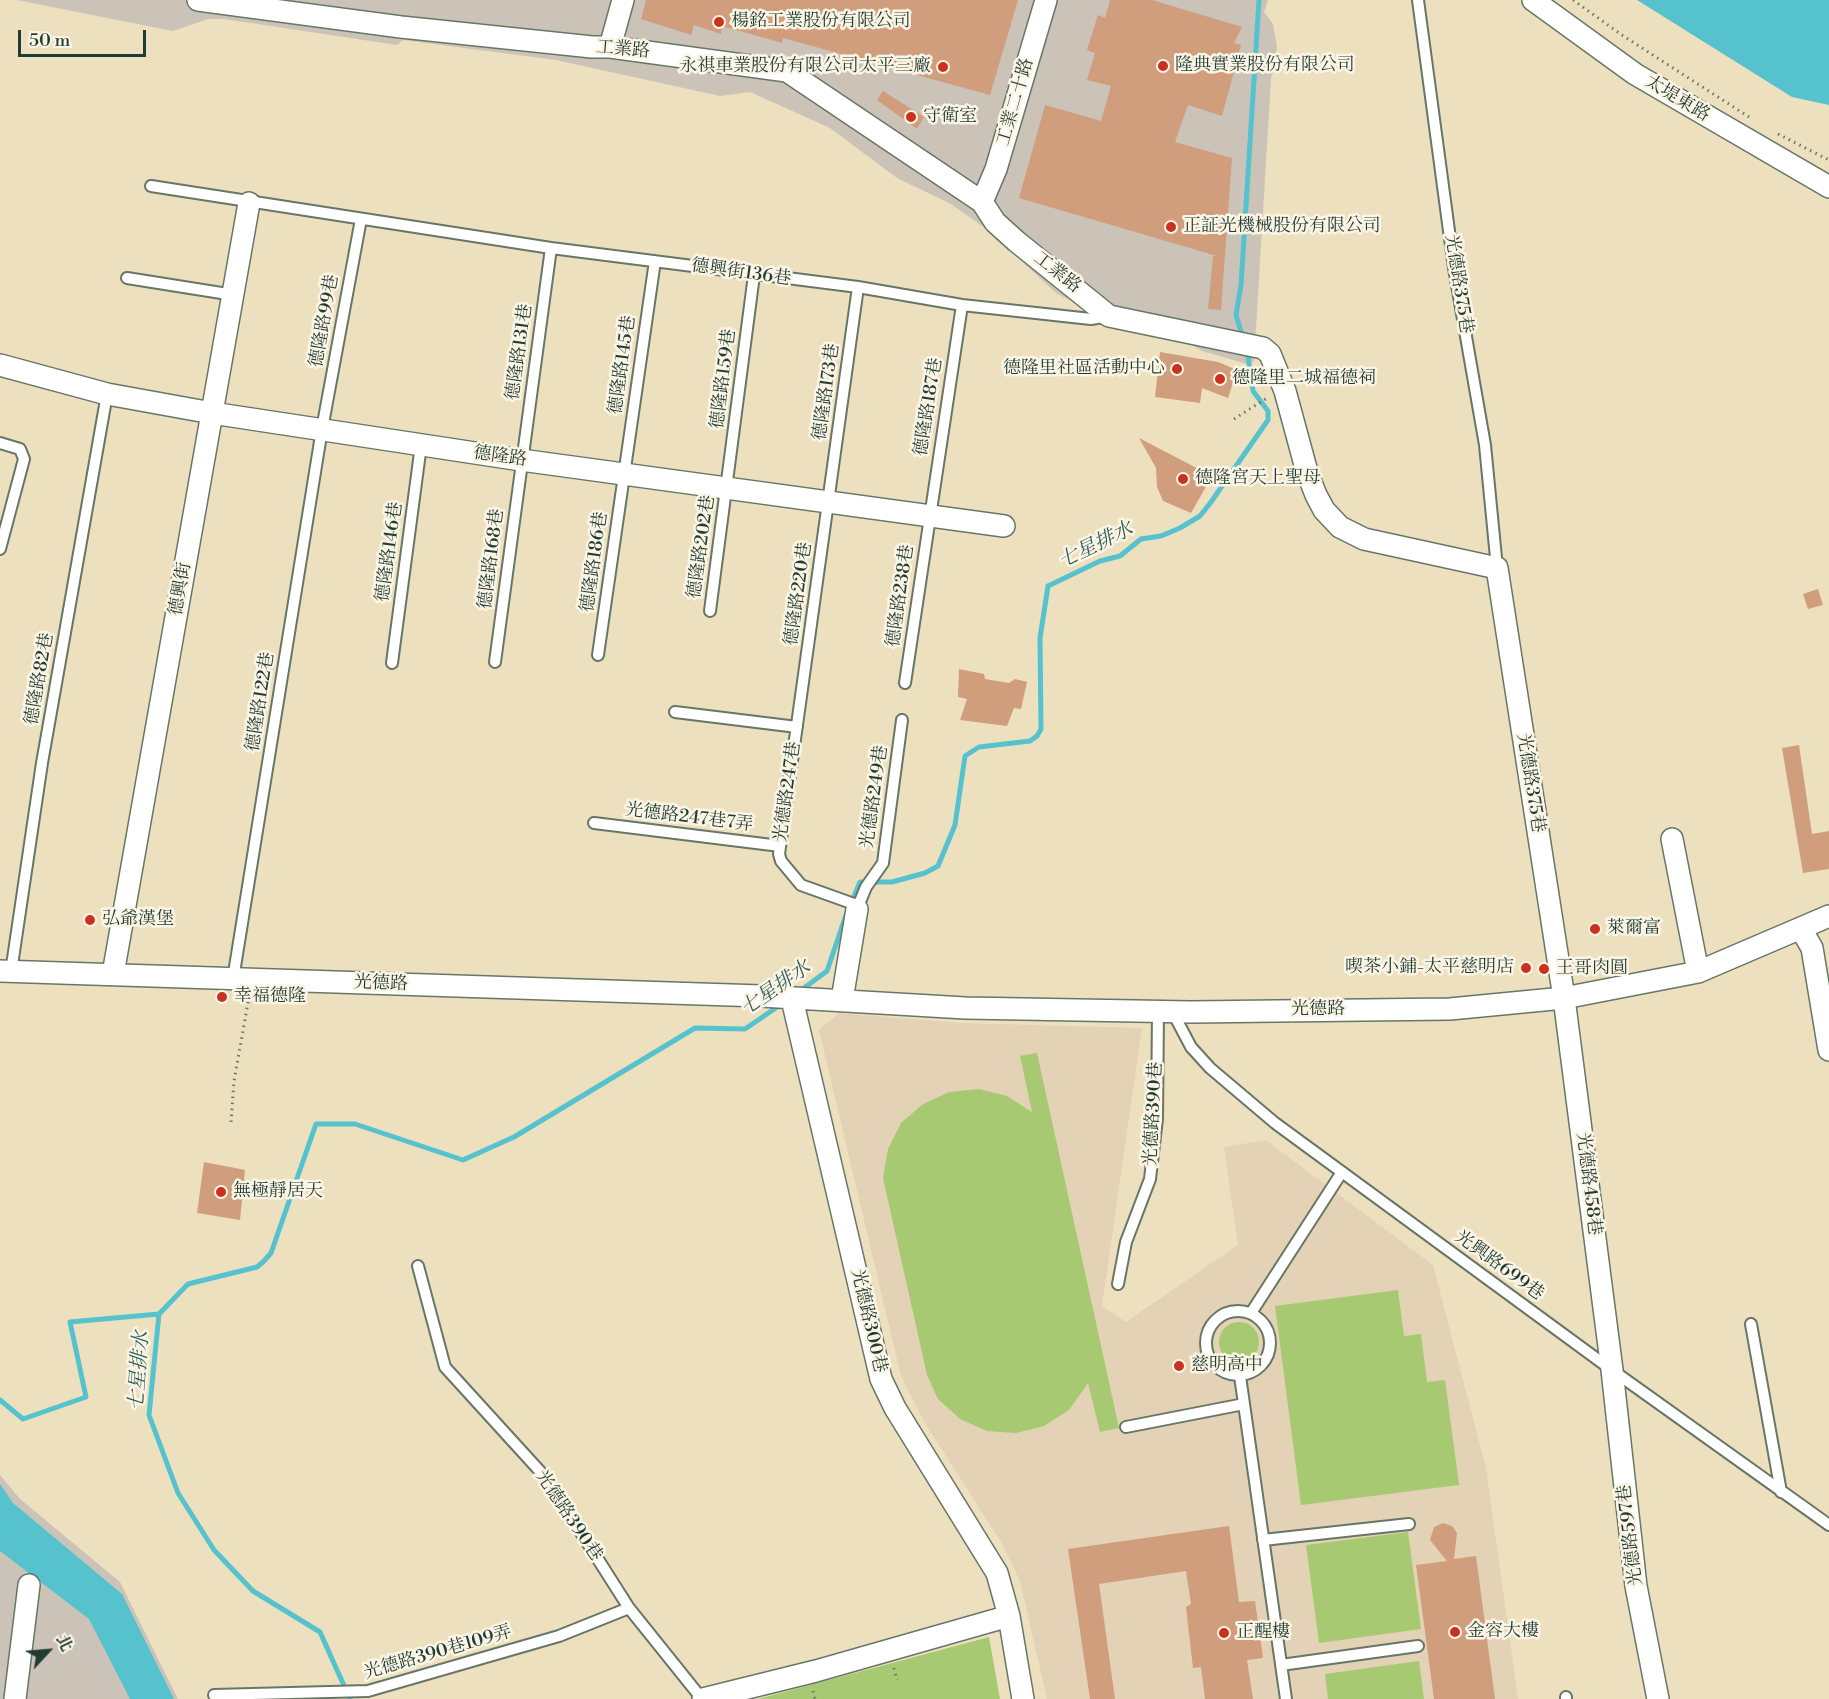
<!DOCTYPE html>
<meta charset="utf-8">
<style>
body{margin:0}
#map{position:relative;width:1829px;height:1699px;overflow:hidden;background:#ede0bf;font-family:"Libre Bodoni","Noto Serif TC",serif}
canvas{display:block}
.north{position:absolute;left:18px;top:1621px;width:60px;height:60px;-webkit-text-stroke:4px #fcf5e5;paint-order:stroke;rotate:64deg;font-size:16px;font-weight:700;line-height:24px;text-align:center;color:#1f3d34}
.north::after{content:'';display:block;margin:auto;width:21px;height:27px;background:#1f3d34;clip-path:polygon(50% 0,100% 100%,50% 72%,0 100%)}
.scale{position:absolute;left:18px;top:30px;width:128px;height:27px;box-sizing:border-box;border:3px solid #1f3d34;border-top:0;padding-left:8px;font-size:18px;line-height:21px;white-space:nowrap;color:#1f3d34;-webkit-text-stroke:4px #fcf5e5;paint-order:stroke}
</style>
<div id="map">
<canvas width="1829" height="1699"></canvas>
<div class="north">北</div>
<div class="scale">50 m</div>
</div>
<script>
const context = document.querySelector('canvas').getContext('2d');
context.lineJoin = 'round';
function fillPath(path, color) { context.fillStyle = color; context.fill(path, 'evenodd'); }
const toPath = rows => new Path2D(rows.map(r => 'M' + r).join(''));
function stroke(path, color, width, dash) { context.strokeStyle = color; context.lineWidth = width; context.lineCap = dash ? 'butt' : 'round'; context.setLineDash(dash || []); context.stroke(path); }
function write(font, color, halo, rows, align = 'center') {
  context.font = font + ' "Libre Bodoni","Noto Serif TC",serif'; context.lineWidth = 5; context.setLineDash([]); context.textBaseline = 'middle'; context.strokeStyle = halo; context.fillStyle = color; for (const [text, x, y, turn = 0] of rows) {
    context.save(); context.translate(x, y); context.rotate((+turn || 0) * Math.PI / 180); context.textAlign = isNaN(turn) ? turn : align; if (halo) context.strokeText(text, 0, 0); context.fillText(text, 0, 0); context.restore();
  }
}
fillPath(toPath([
 [839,1013,960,1023,1142,1028,1102,1306,1126,1322,1238,1245,1224,1147,1266,1140,1433,1265,1486,1468,1518,1699,1047,1699,1020,1581,1001,1542,925,1423,901,1376,819,1030]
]), '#e3d2b5');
fillPath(toPath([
 [17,0,1268,0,1264,12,1273,24,1277,47,1271,79,1254,361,1247,364,1202,351,1160,327,1083,307,1056,293,1003,244,1003,241,951,204,897,178,830,128,750,92,720,96,556,60,403,40,397,45,224,19,208,19,173,31],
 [0,1475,20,1499,120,1582,178,1699,0,1699]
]), '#cbc3b8');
fillPath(toPath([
 [1037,1053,1119,1428,1100,1432,1088,1383,1069,1410,1044,1426,1016,1433,987,1431,960,1419,938,1399,927,1375,883,1178,888,1149,901,1123,923,1104,949,1092,979,1089,1007,1096,1032,1112,1020,1056],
 [1398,1290,1404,1336,1421,1334,1427,1382,1445,1380,1459,1485,1301,1505,1275,1306],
 '1219 1342a20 20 0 1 1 40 0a20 20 0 1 1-40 0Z',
 [1408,1532,1421,1629,1319,1643,1306,1545],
 [989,1637,1000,1699,758,1699],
 [1419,1661,1424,1699,1328,1699,1325,1674]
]), '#a6c972');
fillPath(toPath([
 [1637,0,1829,0,1829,105,1792,97],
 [0,1484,13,1503,122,1594,174,1699,130,1699,89,1619,0,1551]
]), '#55c2ce');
stroke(toPath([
 [1243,338,1236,315,1241,285,1259,0],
 [851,904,860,882,892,882,925,873,938,866,955,825,965,756,979,747,1030,741,1037,736,1041,729,1040,638,1048,586,1100,561,1120,556,1141,539,1161,536,1180,528,1200,516,1211,502,1268,420,1268,411,1253,391,1247,350],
 [800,991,827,971,846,915],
 [0,1400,23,1419,86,1397,70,1322,159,1314],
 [350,1699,320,1632,253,1591,214,1550,178,1493,149,1415,159,1314,188,1284,257,1267,263,1262,271,1253,316,1124,355,1124,463,1160,514,1137,695,1028,745,1029,780,1005]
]), '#55c2ce', 5);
fillPath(toPath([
 [646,0,1018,0,990,95,783,38,782,43,722,26,721,34,694,25,691,35,641,19],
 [1110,0,1152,0,1242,27,1234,43,1241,45,1222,116,1188,105,1175,142,1232,158,1221,310,1208,309,1213,256,1217,256,1019,198,1045,105,1101,121,1111,86,1087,80,1095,53,1087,50,1098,15,1105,18],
 [883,91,924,117,917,129,877,100],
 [1160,352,1218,362,1237,370,1228,398,1202,388,1200,403,1155,397],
 [1139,438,1212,476,1191,513,1163,501,1157,487,1156,468],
 [1818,589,1823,605,1808,609,1803,594],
 [959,669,984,674,985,679,1009,683,1015,679,1027,682,1021,709,1014,708,1007,726,960,720,967,699,958,697],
 [1799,745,1812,834,1829,831,1829,869,1803,873,1782,748],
 [204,1162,245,1170,240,1220,197,1213],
 [1443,1523,1452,1526,1457,1533,1454,1559,1476,1556,1495,1699,1434,1699,1416,1565,1447,1561,1430,1540,1434,1527],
 [1229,1526,1239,1602,1255,1601,1263,1658,1247,1660,1253,1699,1205,1699,1201,1667,1193,1668,1186,1607,1191,1604,1186,1571,1099,1584,1115,1699,1090,1699,1068,1549]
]), '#d09d7d');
const lane = toPath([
 [1418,0,1454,268,1485,445,1497,568],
 [151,186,551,248,858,287,962,305,1091,319,1109,316],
 [127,278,234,295],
 [0,443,20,449,24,459,0,549],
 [710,611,754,275],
 [598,655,655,261],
 [495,662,551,248],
 [392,663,421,445],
 [905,683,962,305],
 [675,712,797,727],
 [594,823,780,846],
 [857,909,854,904,801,885,781,861,779,854,858,287],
 [857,909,866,887,883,863,902,720],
 [11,972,42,763,107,394],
 [233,979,322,429,361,219],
 [1172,1011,1191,1047,1210,1068,1275,1123,1612,1370,1829,1525],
 [418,1266,445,1367,547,1479,629,1608,702,1699],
 [1118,1284,1126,1242,1150,1179,1157,1119,1158,1011],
 '1206 1343a32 32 0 1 1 64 0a32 32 0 1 1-64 0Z',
 [1251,1313,1342,1172],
 [1751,1324,1781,1492],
 [1240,1376,1286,1699],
 [1126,1427,1244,1404],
 [1263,1540,1409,1524],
 [1281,1665,1418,1646],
 [214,1695,368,1691,559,1636,629,1608],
 [1566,1697,1566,1699]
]);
const street = toPath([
 [198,0,401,27,592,47,610,47,787,71,982,202,995,222,1016,241,1109,316,1263,348,1270,354,1285,391,1307,472,1316,495,1324,510,1340,527,1364,539,1497,568,1564,998,1612,1370,1636,1586,1658,1699],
 [1533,0,1635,74,1829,187],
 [610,47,623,0],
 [982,202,996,169,1046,0],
 [0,365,107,394,212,413,521,460,1004,526],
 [1672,839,1698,972],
 [1801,929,1812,948,1829,1050],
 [0,971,761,996,965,1008,1191,1012,1450,1009,1564,998,1698,972,1829,916],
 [113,974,249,203],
 [792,999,881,1379,895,1408,997,1573,1009,1616,1023,1699],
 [842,1000,857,909],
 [15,1699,29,1585],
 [703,1699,816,1671,1009,1616]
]);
stroke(lane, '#677665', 14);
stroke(street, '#677665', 24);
stroke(toPath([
 [1573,0,1622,35,1749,117],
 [1778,134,1829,160],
 [1234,419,1267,398],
 [231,1122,234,1081,249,997],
 [894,1668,897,1680],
 [813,1691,815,1699]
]), '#677665', 3, [1.5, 4.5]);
stroke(lane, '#fff', 10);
stroke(street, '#fff', 21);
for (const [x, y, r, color] of [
 [719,22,6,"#c8321e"],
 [1163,66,6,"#c8321e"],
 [943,67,6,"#c8321e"],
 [911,117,6,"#c8321e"],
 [1171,227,6,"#c8321e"],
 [1177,369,6,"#c8321e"],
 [1220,379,6,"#c8321e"],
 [1183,479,6,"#c8321e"],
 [90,920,6,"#c8321e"],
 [1595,929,6,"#c8321e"],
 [1526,968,6,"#c8321e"],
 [1544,969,6,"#c8321e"],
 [222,997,6,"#c8321e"],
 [221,1192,6,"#c8321e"],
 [1179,1366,6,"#c8321e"],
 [1455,1632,6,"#c8321e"],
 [1224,1633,6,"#c8321e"]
]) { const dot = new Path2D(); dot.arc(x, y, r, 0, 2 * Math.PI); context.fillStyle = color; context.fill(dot); stroke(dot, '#fcf5e5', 2); }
write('18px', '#1f3d34', '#fcf5e5', [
 ["楊銘工業股份有限公司",731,22],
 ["隆典實業股份有限公司",1175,66],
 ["永祺車業股份有限公司太平三廠",931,67,"right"],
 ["守衛室",923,117],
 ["正証光機械股份有限公司",1183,227],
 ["德隆里社區活動中心",1165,369,"right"],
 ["德隆里二城福德祠",1232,379],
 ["德隆宮天上聖母",1195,479],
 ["弘爺漢堡",102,920],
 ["萊爾富",1607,929],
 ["喫茶小鋪-太平慈明店",1514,968,"right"],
 ["王哥肉圓",1556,969],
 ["幸福德隆",234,997],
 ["無極靜居天",233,1192],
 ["慈明高中",1191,1366],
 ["金容大樓",1467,1632],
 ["正醒樓",1236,1633]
], 'left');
write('18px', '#1f3d34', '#fcf5e5', [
 ["工業路",623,50,5],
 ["太堤東路",1677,99,31],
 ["工業二十路",1016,102,-74],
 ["德興街136巷",741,273,8],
 ["工業路",1057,273,38],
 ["光德路375巷",1458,284,81],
 ["德隆路99巷",325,321,-80],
 ["德隆路131巷",520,352,-82],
 ["德隆路145巷",623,365,-82],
 ["德隆路159巷",724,379,-83],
 ["德隆路173巷",827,392,-82],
 ["德隆路187巷",929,407,-81],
 ["德隆路",500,457,8],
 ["德隆路202巷",702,547,-82],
 ["德隆路146巷",390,552,-82],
 ["德隆路168巷",492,559,-83],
 ["德隆路186巷",595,562,-82],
 ["德興街",181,589,-80],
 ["德隆路220巷",799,594,-82],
 ["德隆路238巷",901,596,-82],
 ["德隆路82巷",40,679,-80],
 ["德隆路122巷",261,702,-81],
 ["光德路375巷",1530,783,81],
 ["光德路247巷",788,792,-82],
 ["光德路249巷",875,797,-82],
 ["光德路247巷7弄",689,818,7],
 ["光德路",381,984,2],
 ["光德路",1318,1010],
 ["光德路390巷",1154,1114,-87],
 ["光德路458巷",1588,1184,83],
 ["光興路699巷",1499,1266,36],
 ["光德路300巷",868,1321,77],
 ["光德路390巷",568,1516,56],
 ["光德路597巷",1631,1535,-97],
 ["光德路390巷109弄",438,1653,-16]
]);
write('italic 20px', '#2c5e5a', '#fcf5e5', [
 ["七星排水",1096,546,-26],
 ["七星排水",776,989,-35],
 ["七星排水",140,1371,-86]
]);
</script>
